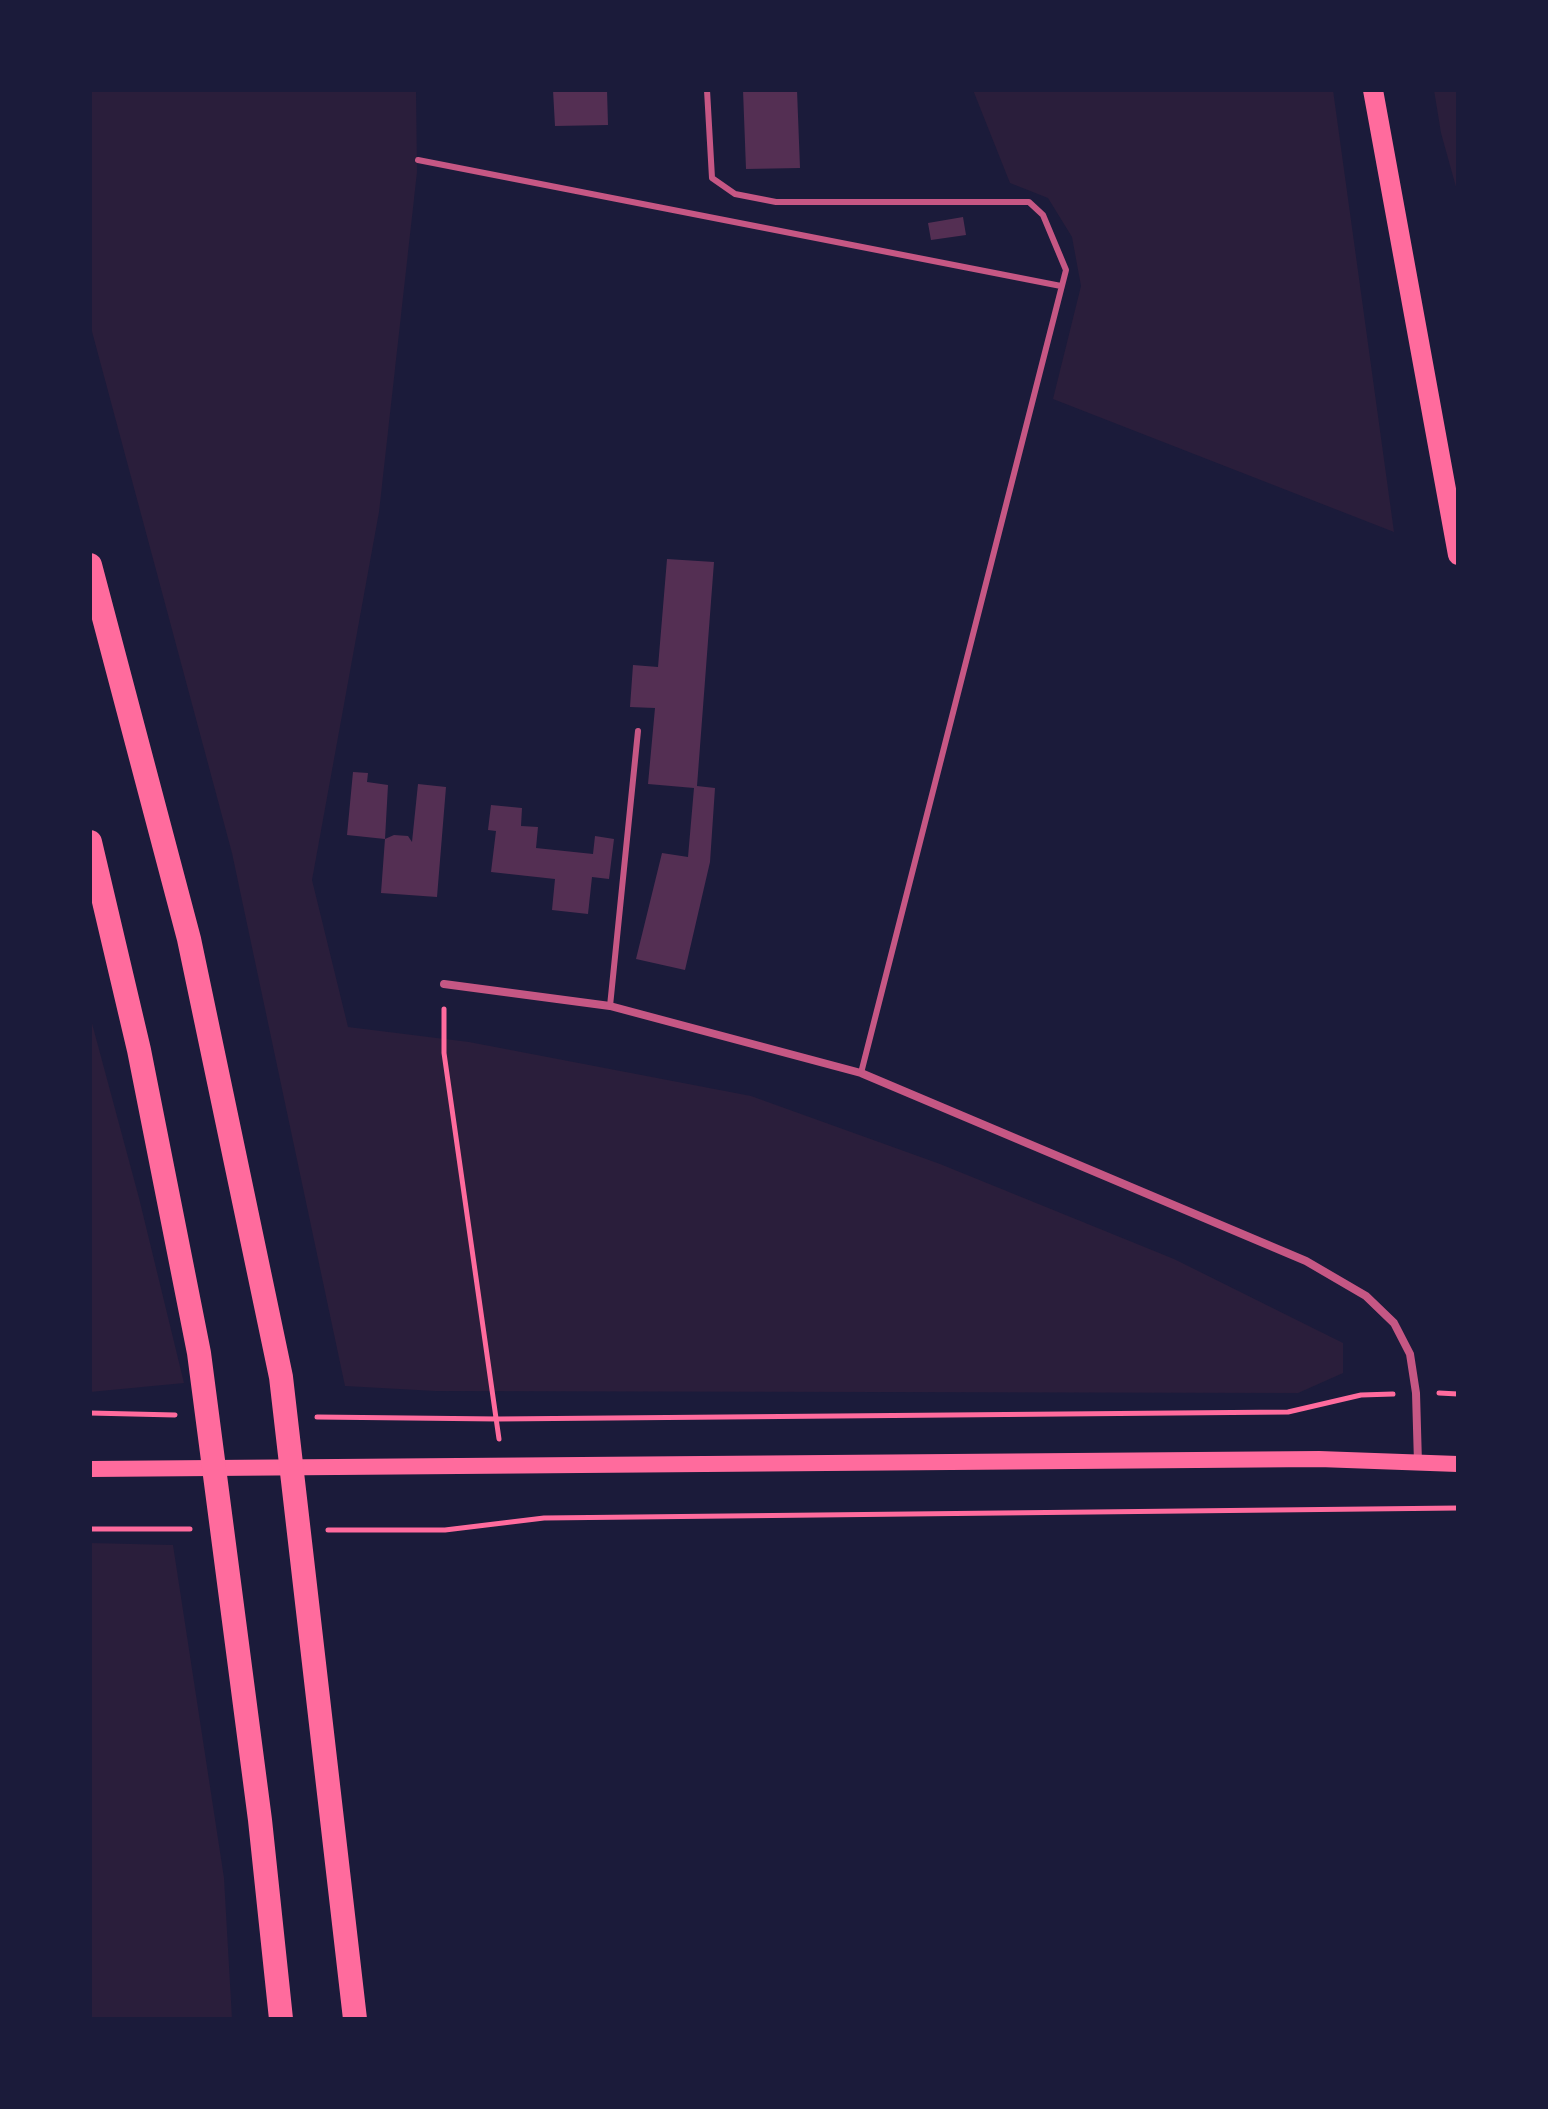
<!DOCTYPE html>
<style>
body{margin:0}
#map{position:relative;width:1548px;height:2109px;overflow:hidden;background:#1b1b3a;font-family:"Space Grotesk",sans-serif}
canvas{display:block}
.frame{position:absolute;inset:0;border:92px solid #1b1b3a;pointer-events:none}
</style>
<div id="map">
<canvas width="1548" height="2109"></canvas>
<div class="frame"></div>
</div>
<script>
const context = document.querySelector('canvas').getContext('2d');
context.lineJoin = 'round';
function fillPath(path, color) { context.fillStyle = color; context.fill(path, 'evenodd'); }
const toPath = rows => new Path2D(rows.map(r => 'M' + r).join(''));
function stroke(path, color, width, dash) { context.strokeStyle = color; context.lineWidth = width; context.lineCap = dash ? 'butt' : 'round'; context.setLineDash(dash || []); context.stroke(path); }
fillPath(toPath([
 [90,90,416,90,417,172,379,512,312,880,348,1027,469,1042,751,1096,940,1164,1174,1259,1343,1343,1343,1373,1298,1393,435,1391,345,1386,232,853,90,324],
 [973,90,1333,90,1394,532,1053,399,1081,286,1072,237,1048,198,1010,183],
 [1434,90,1458,90,1458,194,1441,133],
 [90,1016,139,1198,184,1383,90,1392],
 [90,1543,173,1545,224,1878,232,2019,90,2019]
]), '#2a1e3b');
fillPath(toPath([
 [553,90,607,90,608,125,555,126],
 [743,90,797,90,800,168,746,169],
 [963,217,966,235,931,240,928,223],
 [667,559,714,562,697,786,715,788,710,862,685,970,636,959,662,853,688,857,694,788,648,784,655,708,630,707,633,665,658,667],
 [353,772,368,773,367,782,388,785,385,839,347,835],
 [418,784,446,787,437,897,381,893,385,839,394,835,408,836,412,842],
 [491,805,522,808,521,826,538,827,536,848,593,854,595,836,614,839,609,879,592,877,588,914,552,910,555,879,491,872,496,831,488,830]
]), '#542f53');
stroke(toPath([
 [444,1009,444,1053,499,1439],
 [1439,1393,1458,1394],
 [90,1413,175,1415],
 [317,1417,498,1419,1288,1412,1361,1395,1393,1394],
 [90,1529,190,1529],
 [328,1530,445,1530,544,1518,1458,1508]
]), '#ff6b9d', 5);
stroke(toPath([
 [707,90,712,178,735,194,776,202,1029,202,1043,215,1066,270,861,1073],
 [418,160,1061,286],
 [610,1006,638,731]
]), '#c65784', 6);
stroke(toPath([
 [444,984,610,1006,861,1073,1306,1261,1366,1296,1394,1323,1410,1354,1416,1393,1418,1463]
]), '#c65784', 8);
stroke(toPath([
 [90,1469,1319,1459,1458,1464]
]), '#ff6b9d', 16);
stroke(toPath([
 [1373,90,1458,555]
]), '#ff6b9d', 20);
stroke(toPath([
 [90,565,189,939,281,1377,355,2019],
 [90,842,139,1050,199,1353,260,1820,281,2019]
]), '#ff6b9d', 24);
</script>
